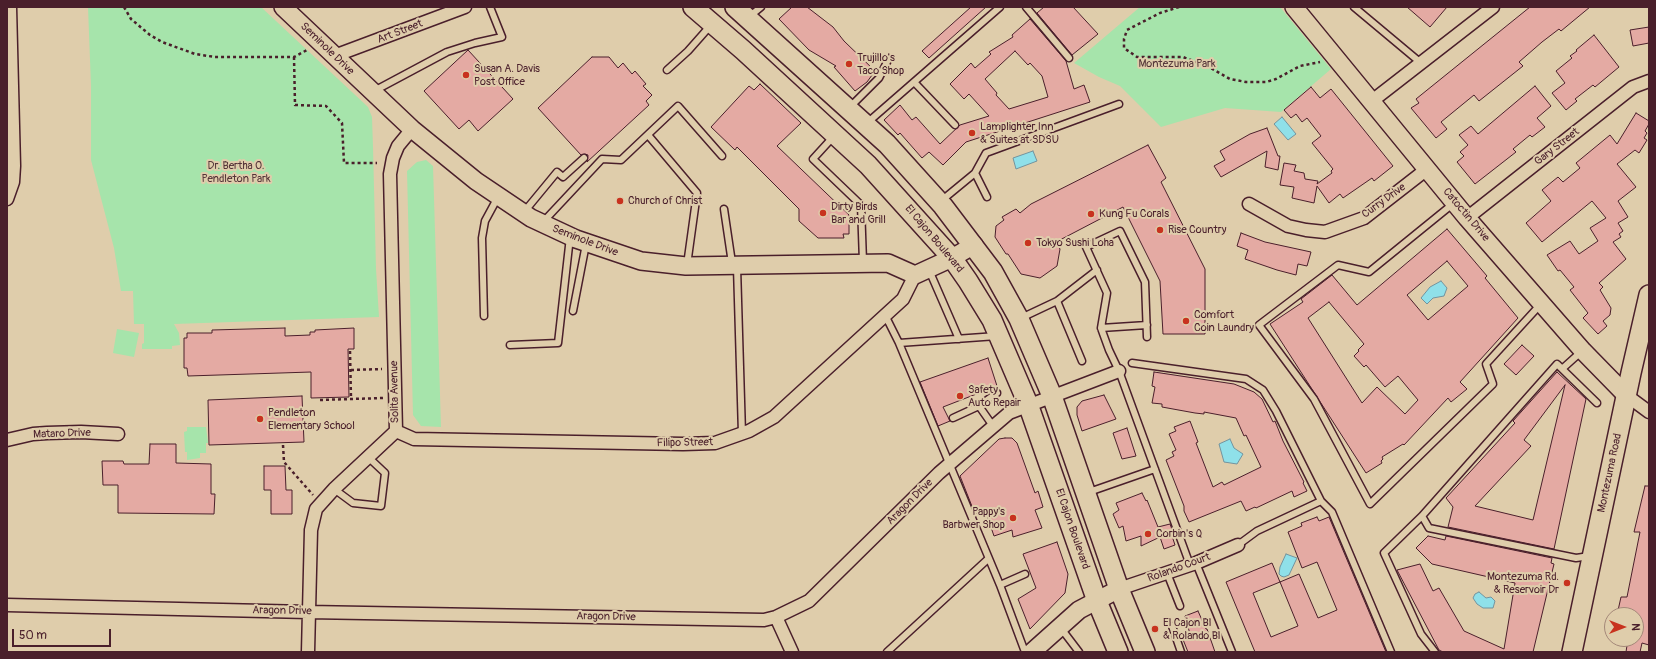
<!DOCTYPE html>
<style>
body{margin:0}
#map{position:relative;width:1656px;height:659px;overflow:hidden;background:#dfcdab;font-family:Pangolin,sans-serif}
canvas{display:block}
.frame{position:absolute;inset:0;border:8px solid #4a1f2b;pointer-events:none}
.north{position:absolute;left:1604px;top:607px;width:40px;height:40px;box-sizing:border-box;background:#dfcdab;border:1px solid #a38778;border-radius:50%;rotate:90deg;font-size:11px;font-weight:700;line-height:16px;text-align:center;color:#4a1f2b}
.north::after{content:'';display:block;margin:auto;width:14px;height:18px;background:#c8321e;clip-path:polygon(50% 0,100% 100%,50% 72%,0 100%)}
.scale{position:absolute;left:12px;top:629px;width:99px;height:18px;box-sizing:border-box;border:2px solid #4a1f2b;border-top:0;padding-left:5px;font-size:12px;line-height:14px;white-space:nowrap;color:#4a1f2b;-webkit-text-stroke:3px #dfcdab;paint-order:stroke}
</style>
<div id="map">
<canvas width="1656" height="659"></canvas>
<div class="frame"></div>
<div class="north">N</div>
<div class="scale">50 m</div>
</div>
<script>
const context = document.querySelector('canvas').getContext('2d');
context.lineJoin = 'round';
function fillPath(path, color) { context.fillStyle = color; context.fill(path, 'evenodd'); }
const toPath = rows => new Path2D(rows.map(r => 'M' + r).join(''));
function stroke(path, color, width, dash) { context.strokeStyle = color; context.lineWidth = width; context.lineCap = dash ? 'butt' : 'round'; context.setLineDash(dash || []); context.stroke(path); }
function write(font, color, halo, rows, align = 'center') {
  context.font = font + ' Pangolin,sans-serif'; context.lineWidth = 4; context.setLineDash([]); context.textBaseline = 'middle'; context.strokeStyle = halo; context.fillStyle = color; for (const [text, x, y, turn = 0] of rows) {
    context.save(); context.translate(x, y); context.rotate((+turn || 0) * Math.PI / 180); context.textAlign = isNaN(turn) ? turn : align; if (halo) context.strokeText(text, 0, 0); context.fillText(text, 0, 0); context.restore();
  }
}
fillPath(toPath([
 [88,7,261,7,368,107,372,117,373,147,376,269,379,317,174,324,179,333,180,345,172,346,172,349,142,349,142,344,144,343,144,324,134,324,133,291,121,291,114,248,91,160,91,86],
 [1140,7,1280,7,1331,69,1281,112,1225,108,1161,127,1120,86,1099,77,1074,63],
 [426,160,433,166,441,427,421,426,413,415,407,171,417,162],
 [117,329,139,333,134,357,113,353],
 [187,427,206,427,208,443,206,443,206,453,200,453,200,458,187,460,187,452,185,452,184,432,187,431]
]), '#a6e4ab');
const water = toPath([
 [1282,117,1296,134,1288,140,1274,124,1282,117],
 [1033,151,1037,161,1016,169,1013,158,1033,151],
 [1441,281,1447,288,1444,296,1433,298,1427,304,1421,298,1430,287,1441,281],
 [1230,439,1234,448,1243,454,1237,464,1224,462,1219,444,1230,439],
 [1286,554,1297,558,1289,575,1284,577,1281,576,1279,574,1280,567,1286,554],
 [1479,592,1486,598,1491,597,1495,601,1493,608,1483,608,1477,604,1473,598,1475,594,1479,592]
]);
fillPath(water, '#8fe0e9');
stroke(water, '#73939d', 1);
const building = toPath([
 [792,7,807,7,833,27,844,41,875,71,867,82,855,91,834,67,836,66,809,50,779,19,792,7],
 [971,7,986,7,929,58,922,51,971,7],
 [1044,7,1073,7,1098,34,1072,55,1037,13,1044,7],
 [1407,7,1447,7,1430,27,1407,7],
 [1530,7,1590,7,1561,31,1559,29,1542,42,1519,62,1523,66,1479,101,1474,95,1441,122,1447,129,1436,138,1411,108,1419,103,1416,99,1530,7],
 [1030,19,1066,61,1074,89,1084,85,1090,102,966,142,943,165,929,152,922,158,900,133,898,135,884,120,900,105,912,120,916,117,940,144,960,125,989,116,969,94,964,99,950,84,971,63,975,68,991,54,989,52,1013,37,1012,35,1030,19],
 [1015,51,1028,65,1030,63,1042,76,1048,97,1009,109,996,95,997,93,985,79,1015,51],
 [1649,27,1649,43,1633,46,1630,30,1649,27],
 [1594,35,1619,67,1595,87,1593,85,1575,99,1577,101,1566,110,1552,93,1565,83,1556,71,1572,58,1570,56,1577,51,1576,50,1594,35],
 [468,50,513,99,478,131,469,120,459,129,424,91,468,50],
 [592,57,609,57,618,68,623,63,632,74,635,71,646,84,643,86,652,95,646,101,649,105,587,162,588,155,585,154,581,155,538,108,592,57],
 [760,84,801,123,777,146,849,215,849,234,843,234,844,238,818,238,799,221,799,209,737,147,735,150,711,127,749,86,754,90,760,84],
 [1535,86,1551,106,1537,118,1545,127,1532,137,1530,135,1513,149,1516,152,1475,184,1457,162,1464,156,1460,152,1468,145,1459,135,1471,126,1478,134,1535,86],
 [1311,87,1320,98,1331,89,1393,166,1374,181,1372,178,1343,198,1340,194,1329,203,1317,186,1314,203,1292,198,1294,187,1280,185,1284,163,1296,165,1294,171,1304,173,1305,179,1318,181,1317,184,1332,173,1331,171,1333,169,1312,143,1321,136,1307,118,1302,122,1296,114,1291,118,1284,110,1311,87],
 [1636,113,1649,121,1649,124,1645,131,1647,133,1644,138,1647,140,1639,153,1635,150,1617,164,1636,187,1618,201,1628,217,1618,223,1623,231,1619,234,1621,237,1613,242,1626,259,1599,283,1603,287,1600,290,1611,308,1610,315,1603,321,1607,326,1598,334,1583,318,1588,313,1570,290,1574,287,1560,270,1558,271,1547,255,1570,241,1579,254,1598,241,1590,228,1606,218,1592,201,1542,242,1526,223,1551,201,1542,190,1558,177,1563,182,1580,168,1576,163,1610,135,1617,144,1636,113],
 [1267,128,1278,156,1280,156,1278,170,1265,167,1267,151,1221,177,1214,166,1225,160,1220,151,1250,134,1267,128],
 [1148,145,1166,178,1161,182,1205,269,1205,334,1163,334,1160,281,1123,207,1056,242,1060,249,1057,266,1040,278,1021,274,1008,254,1006,254,995,237,996,226,1004,220,1002,217,1016,209,1020,213,1031,204,1148,145],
 [1447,229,1487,276,1485,278,1518,318,1460,382,1467,389,1451,402,1448,398,1404,445,1403,444,1382,457,1383,459,1381,461,1382,463,1366,473,1270,324,1303,302,1301,299,1332,275,1357,305,1447,229],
 [1447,261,1468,286,1428,320,1407,295,1447,261],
 [1329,302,1364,344,1358,350,1359,351,1354,356,1364,367,1366,365,1385,387,1398,376,1418,400,1405,414,1377,387,1362,403,1308,318,1329,302],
 [1241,233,1265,242,1311,252,1307,266,1298,264,1296,275,1277,270,1245,259,1248,250,1237,246,1241,233],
 [285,328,285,336,310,335,310,332,315,332,315,330,354,328,354,349,348,349,349,397,311,398,311,372,188,376,187,368,184,368,184,338,187,338,187,333,212,333,212,330,285,328],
 [1522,345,1534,356,1516,375,1504,364,1522,345],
 [988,358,997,386,943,407,950,421,938,426,920,382,988,358],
 [1154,372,1234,384,1254,392,1262,399,1273,422,1275,421,1283,441,1304,482,1303,483,1307,491,1294,497,1292,491,1256,508,1255,507,1246,511,1241,501,1189,522,1184,511,1184,506,1166,460,1174,456,1172,452,1176,450,1169,434,1176,431,1174,427,1190,421,1198,442,1196,443,1213,487,1222,482,1224,485,1261,467,1246,435,1244,436,1236,418,1204,412,1204,414,1195,413,1162,407,1162,404,1152,403,1155,387,1152,386,1154,372],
 [1557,372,1586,399,1554,549,1448,527,1453,507,1446,498,1515,423,1513,421,1557,372],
 [1565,385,1533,520,1475,506,1531,446,1524,440,1565,385],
 [1104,395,1116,419,1082,431,1077,415,1077,407,1082,401,1104,395],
 [302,396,304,442,209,445,208,400,302,396],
 [1127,428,1136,456,1122,459,1113,433,1127,428],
 [1005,438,1012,438,1017,443,1035,493,1038,491,1043,507,1035,510,1042,528,1013,537,1012,530,994,536,985,510,975,514,960,476,999,439,1005,438],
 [150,444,176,444,176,463,211,464,211,494,215,494,214,514,118,513,118,485,103,485,102,461,123,461,124,464,149,464,150,444],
 [264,466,285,466,286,490,292,490,292,514,271,514,271,490,264,490,264,466],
 [1645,486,1649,486,1649,645,1642,643,1640,652,1626,652,1628,639,1636,639,1636,615,1617,615,1621,597,1627,597,1640,532,1634,532,1645,486],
 [1142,493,1146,501,1147,500,1158,527,1170,524,1173,532,1171,533,1175,545,1164,549,1160,537,1141,546,1141,536,1126,541,1123,526,1119,528,1113,514,1119,510,1116,503,1142,493],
 [1317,517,1319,521,1329,517,1386,652,1255,652,1226,582,1272,563,1280,582,1299,574,1318,618,1337,610,1317,562,1302,568,1288,532,1302,526,1301,523,1317,517],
 [1280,582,1298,626,1271,637,1253,593,1280,582],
 [1428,536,1445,540,1446,536,1552,558,1551,563,1554,564,1533,652,1443,652,1439,650,1397,570,1420,564,1433,591,1439,588,1464,631,1504,649,1515,583,1432,564,1416,548,1428,536],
 [1057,542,1068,574,1065,593,1030,629,1018,599,1036,588,1023,554,1057,542],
 [1198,611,1206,629,1207,629,1215,652,1188,652,1182,637,1190,634,1185,616,1198,611]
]);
fillPath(building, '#e4aaa3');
stroke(building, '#4a1f2b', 1);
const lane = toPath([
 [1026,7,1069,58],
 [1354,7,1421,63],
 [750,16,761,7],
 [667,70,688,51,711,25],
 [914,82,955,125],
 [374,91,447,52,475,43,502,37,490,7],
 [849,108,879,78,889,58],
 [867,123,1000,7],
 [648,135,697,193,687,265],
 [834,136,813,159,861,205,863,262],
 [975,173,987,197],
 [941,201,975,173,986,153,1119,104],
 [1454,203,1369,272,1338,265,1259,325,1314,399,1370,504,1493,384,1486,364,1540,305],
 [724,209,732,263],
 [524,212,557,172,563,177,584,158],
 [543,222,602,159,621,160,678,106,722,156],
 [737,267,742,434],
 [929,270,959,339],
 [1057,301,1082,361],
 [573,311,586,244],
 [885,315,899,343,997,336],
 [484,316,482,238,485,221,498,197],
 [1021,318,1057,301,1097,270],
 [1101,328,1147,325],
 [1147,337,1145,282,1120,231,1086,247,1107,293,1101,328,1109,350,1119,371,1190,565],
 [899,343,1000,585,1025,652],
 [510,345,558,343,570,237],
 [1132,363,1246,379,1263,390,1276,411,1321,501,1332,512,1391,652],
 [1562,369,1582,351],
 [979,406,993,426],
 [953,418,979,406,997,393],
 [334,489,353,503,381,506,385,473,368,457],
 [1089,492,1155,469],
 [1422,516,1429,528,1576,558,1590,556],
 [1238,545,1257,531,1321,501],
 [1196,563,1232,652],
 [1167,573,1180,606],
 [1000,585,1025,574],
 [1172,626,1181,652],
 [1060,627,1079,652],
 [887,652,988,559],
 [1435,652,1421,634,1384,553,1422,516,1557,364,1597,403]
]);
const street = toPath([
 [334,56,465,7],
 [1372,101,1493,7],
 [7,199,13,182,14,166,10,7],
 [1249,204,1288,226,1306,230,1325,232,1364,218,1427,169],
 [1467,218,1633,87,1649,81],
 [1626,395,1649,412],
 [396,431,414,439,683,444,715,443,749,431,774,417,903,299,915,275],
 [7,440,33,434,47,433,81,432,118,434],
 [1119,589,1196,563,1238,545],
 [7,605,308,612,764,620,776,617,809,601,939,473,1009,413,1119,371],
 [776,617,792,652],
 [308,652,311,530,316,509,334,489,396,431,390,174,393,158,398,146,412,129]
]);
const secondary = toPath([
 [283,7,412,129,476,181,531,218,576,239,641,261,686,266,888,263,915,275,952,258,974,245],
 [1294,7,1467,218,1583,351,1626,395],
 [1032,652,1079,610,1119,589]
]);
const primary = toPath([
 [693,7,743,50,868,165,952,258,968,281,992,320,1028,404,1097,601,1118,652],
 [735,7,887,144,943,206,993,272,1019,319,1052,396,1119,589,1145,652],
 [1572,652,1631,373,1649,295]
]);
stroke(lane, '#4a1f2b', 9);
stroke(street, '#4a1f2b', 15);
stroke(secondary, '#4a1f2b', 20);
stroke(primary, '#4a1f2b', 22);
stroke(toPath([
 [124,7,131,19,150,35,162,42,195,54,215,57,294,57,307,50],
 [1179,7,1160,13,1127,30,1124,39,1124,48,1137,57,1183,57,1209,67,1230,79,1246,82,1266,82,1276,79,1300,66,1320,62],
 [294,57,295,105,326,106,342,123,344,163,377,163],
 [350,351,351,399],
 [351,370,382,369],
 [320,400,383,398],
 [283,445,284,462,313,495]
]), '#4a1f2b', 2.5, [3, 3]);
stroke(lane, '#dfcdab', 6);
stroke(street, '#dfcdab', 12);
stroke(secondary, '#dfcdab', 17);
stroke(primary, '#dfcdab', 19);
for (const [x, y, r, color] of [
 [849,64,4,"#c8321e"],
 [466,75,4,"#c8321e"],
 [972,133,4,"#c8321e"],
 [620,201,4,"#c8321e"],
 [823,213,4,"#c8321e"],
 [1091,214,4,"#c8321e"],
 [1160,230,4,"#c8321e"],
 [1028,243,4,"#c8321e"],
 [1186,321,4,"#c8321e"],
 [960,396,4,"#c8321e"],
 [260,419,4,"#c8321e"],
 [1013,518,4,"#c8321e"],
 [1148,534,4,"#c8321e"],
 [1567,583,4,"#c8321e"],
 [1155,629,4,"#c8321e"]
]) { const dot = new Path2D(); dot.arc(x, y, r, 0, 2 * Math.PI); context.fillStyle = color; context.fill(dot); stroke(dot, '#dfcdab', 1.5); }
write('11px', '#4a1f2b', '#dfcdab', [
 ["Art Street",400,32,-21],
 ["Seminole Drive",327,49,44],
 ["Gary Street",1557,147,-38],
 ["Curry Drive",1384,201,-36],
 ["Catoctin Drive",1466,215,50],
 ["El Cajon Boulevard",934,239,50],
 ["Seminole Drive",585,241,21],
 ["Solita Avenue",395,392,-91],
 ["Mataro Drive",62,434,-2],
 ["Filipo Street",685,443,-1],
 ["Montezuma Road",1610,473,-78],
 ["Aragon Drive",910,502,-45],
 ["El Cajon Boulevard",1072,529,71],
 ["Rolando Court",1179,568,-20],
 ["Aragon Drive",282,611,1],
 ["Aragon Drive",606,617,1]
]);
write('11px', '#4a1f2b', '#dfcdab', [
 ["Trujillo's",857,58],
 ["Taco Shop",857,71],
 ["Susan A. Davis",474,69],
 ["Post Office",474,82],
 ["Lamplighter Inn",980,127],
 ["& Suites at SDSU",980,140],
 ["Church of Christ",628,201],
 ["Dirty Birds",831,207],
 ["Bar and Grill",831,220],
 ["Kung Fu Corals",1099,214],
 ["Rise Country",1168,230],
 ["Tokyo Sushi Loha",1036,243],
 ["Comfort",1194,315],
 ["Coin Laundry",1194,328],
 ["Safety",968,390],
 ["Auto Repair",968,403],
 ["Pendleton",268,413],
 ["Elementary School",268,426],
 ["Pappy's",1005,512,"right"],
 ["Barbwer Shop",1005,525,"right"],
 ["Corbin's Q",1156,534],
 ["Montezuma Rd.",1559,577,"right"],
 ["& Reservoir Dr",1559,590,"right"],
 ["El Cajon Bl",1163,623],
 ["& Rolando Bl",1163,636]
], 'left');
write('11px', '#533338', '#dfcdab', [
 ["Montezuma Park",1177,64],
 ["Dr. Bertha O.",236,166],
 ["Pendleton Park",236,179]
]);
</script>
